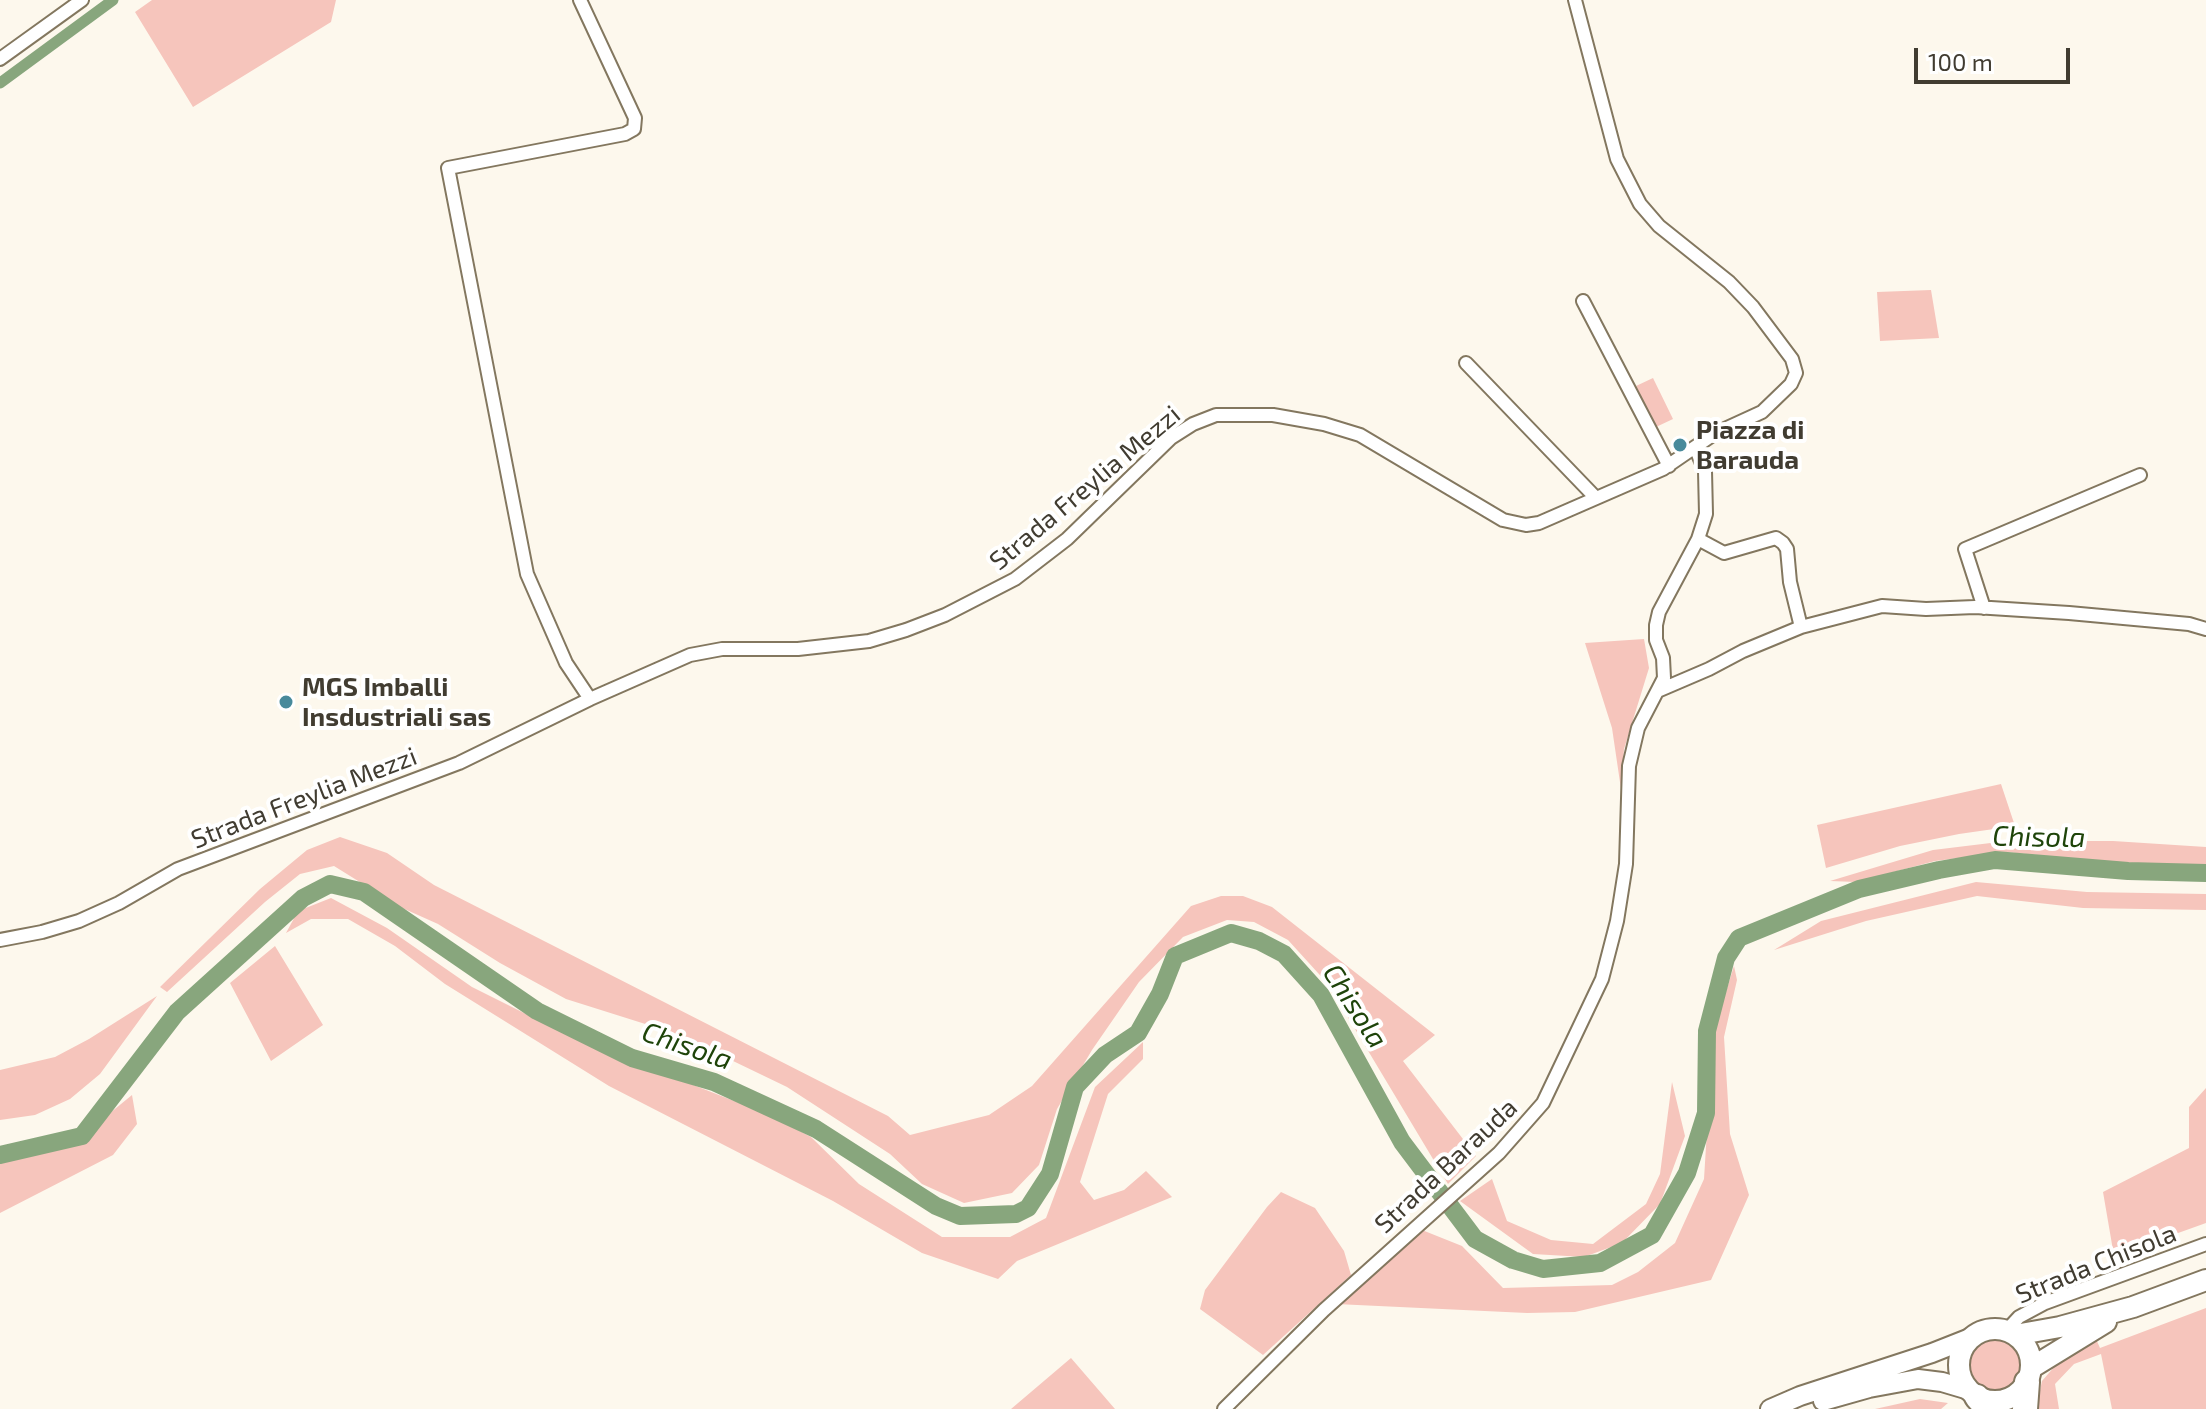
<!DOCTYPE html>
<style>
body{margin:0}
#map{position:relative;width:2206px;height:1409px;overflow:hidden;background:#fdf8ed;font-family:"Exo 2",sans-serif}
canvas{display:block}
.scale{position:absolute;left:1914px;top:48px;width:156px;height:36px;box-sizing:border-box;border:4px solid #413c31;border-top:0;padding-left:10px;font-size:24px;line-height:28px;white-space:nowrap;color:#413c31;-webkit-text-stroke:6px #fff;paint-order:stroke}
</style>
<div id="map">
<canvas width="2206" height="1409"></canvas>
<div class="scale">100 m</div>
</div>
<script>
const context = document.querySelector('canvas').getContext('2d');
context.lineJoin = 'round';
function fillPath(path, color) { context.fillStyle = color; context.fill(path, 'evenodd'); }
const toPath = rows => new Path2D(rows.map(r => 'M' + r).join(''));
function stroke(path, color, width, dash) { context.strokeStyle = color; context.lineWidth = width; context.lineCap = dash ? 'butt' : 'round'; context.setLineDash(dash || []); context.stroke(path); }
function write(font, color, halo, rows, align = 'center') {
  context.font = font + ' "Exo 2",sans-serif'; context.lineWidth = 8; context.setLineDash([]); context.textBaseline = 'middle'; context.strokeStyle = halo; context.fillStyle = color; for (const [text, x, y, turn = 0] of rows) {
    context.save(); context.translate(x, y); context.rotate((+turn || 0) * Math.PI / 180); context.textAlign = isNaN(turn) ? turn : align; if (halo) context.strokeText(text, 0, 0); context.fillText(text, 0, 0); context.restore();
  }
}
fillPath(toPath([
 [152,0,336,0,331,22,193,107,135,12],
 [1931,290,1939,338,1880,341,1877,292],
 [1653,378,1673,419,1656,427,1636,386],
 [1644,639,1649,668,1624,749,1621,789,1612,728,1585,643],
 [2001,784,2015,826,1959,834,1900,846,1826,868,1817,825],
 [340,837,387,853,434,885,888,1116,910,1135,989,1115,1032,1086,1191,906,1221,896,1243,896,1272,907,1435,1035,1403,1061,1476,1156,1448,1184,1328,984,1288,940,1254,922,1227,920,1183,937,1139,982,1092,1050,1057,1109,1039,1165,1012,1193,964,1203,922,1184,890,1154,787,1087,677,1034,566,999,500,963,438,924,400,907,334,866,300,874,265,902,167,992,160,987,260,889,307,850],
 [2007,841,2113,841,2206,847,2206,866,2109,862,2006,852,1935,861,1856,882,1830,881,1933,850],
 [1976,882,2087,892,2206,894,2206,910,2083,908,1977,896,1866,921,1774,950,1821,921],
 [331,898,387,928,472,987,578,1040,765,1113,811,1137,859,1184,942,1237,1010,1237,1046,1218,1095,1087,1143,1042,1143,1059,1108,1094,1080,1182,1094,1200,1124,1190,1146,1171,1172,1197,1017,1261,998,1279,922,1253,833,1201,609,1086,445,984,395,946,348,919,311,919,286,933,298,911],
 [275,946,323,1025,271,1061,230,983],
 [1734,966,1737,980,1724,1037,1730,1134,1749,1195,1711,1280,1575,1312,1527,1313,1336,1304,1422,1230,1462,1246,1503,1288,1612,1285,1638,1272,1675,1243,1704,1179,1713,1033],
 [157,996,100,1074,70,1099,35,1115,0,1120,0,1070,55,1057,89,1039],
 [1672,1082,1685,1136,1660,1204,1622,1243,1584,1257,1533,1254,1460,1201,1492,1179,1507,1221,1551,1240,1593,1244,1646,1204,1660,1174],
 [2206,1088,2206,1223,2114,1256,2103,1192,2189,1148,2189,1107],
 [132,1095,137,1124,113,1155,0,1213,0,1163,82,1136],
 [1281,1192,1315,1208,1344,1251,1351,1275,1263,1355,1200,1309,1205,1290,1267,1207],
 [2206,1308,2206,1409,2112,1409,2101,1354,2074,1364,2055,1384,2059,1409,2036,1409,2042,1381,2062,1358,2096,1339,2100,1348],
 '1968 1365a27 27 0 1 1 54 0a27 27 0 1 1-54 0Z',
 [1071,1358,1115,1409,1011,1409],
 [1920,1399,1948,1403,1941,1409,1875,1409]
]), '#f6c5bc');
stroke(toPath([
 [0,83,113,0]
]), '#88a67d', 11);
stroke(toPath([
 [0,1155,82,1136,177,1012,303,898,330,884,364,892,537,1011,632,1058,714,1082,816,1129,936,1206,960,1216,1016,1214,1028,1208,1050,1174,1075,1087,1105,1055,1138,1033,1160,994,1175,956,1231,933,1259,941,1284,954,1321,995,1402,1142,1475,1239,1513,1260,1543,1269,1600,1263,1652,1235,1687,1173,1706,1113,1707,1031,1726,958,1739,938,1859,889,1939,870,1995,860,2128,871,2206,873]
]), '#88a67d', 18);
const street = toPath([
 [580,0,635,118,634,129,625,134,448,168,527,574,566,663,590,699],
 [0,59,82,0],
 [1583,301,1669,466],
 [1466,363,1596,498],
 [1698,539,1724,553,1776,538,1783,543,1787,549,1790,582,1801,627],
 [1984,608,1965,549,2140,475],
 [1660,690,1709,669,1743,651,1801,627,1882,606,1926,609,1975,607,2069,613,2189,624,2206,629],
 [0,940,42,932,79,921,119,903,178,869,459,763,590,699,690,655,722,649,798,649,869,641,906,630,945,615,1015,579,1067,539,1171,438,1193,424,1216,415,1273,415,1324,424,1360,435,1503,520,1526,525,1539,523,1663,469,1714,434,1762,412,1791,384,1796,373,1792,359,1753,307,1729,282,1659,226,1640,204,1617,159,1575,0],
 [2007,1330,2019,1317,2045,1303,2206,1244],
 [1224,1409,1324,1310,1499,1153,1543,1103,1602,979,1617,921,1626,864,1629,766,1638,728,1664,678,1663,658,1656,640,1656,625,1659,612,1698,539,1706,514,1705,471,1695,447]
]);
const secondary = toPath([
 [1823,1401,1869,1388,1918,1379,1942,1382,1969,1390],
 [1770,1409,1800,1396,1932,1353,1970,1338]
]);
const primary = toPath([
 '1959 1365a36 36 0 1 1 72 0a36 36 0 1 1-72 0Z',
 [2015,1335,2060,1327,2133,1307,2206,1280],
 [2031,1368,2106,1322]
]);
const highway = toPath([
 [1977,1397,1988,1409],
 [2025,1409,2027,1382]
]);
stroke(street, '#83775f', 16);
stroke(secondary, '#83775f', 22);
stroke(primary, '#83775f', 24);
stroke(highway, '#83775f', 28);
stroke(street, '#fff', 12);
stroke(secondary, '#fff', 18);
stroke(primary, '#fff', 20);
stroke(highway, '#fff', 24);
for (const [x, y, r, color] of [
 [1680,445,8,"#488a9b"],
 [286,702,8,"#488a9b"]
]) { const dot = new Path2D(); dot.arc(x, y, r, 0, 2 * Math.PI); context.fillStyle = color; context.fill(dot); stroke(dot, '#fff', 3); }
write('bold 26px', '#413c31', '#fff', [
 ["Piazza di",1696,430],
 ["Barauda",1696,460],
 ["MGS Imballi",302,687],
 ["Insdustriali sas",302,717]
], 'left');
write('26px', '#413c31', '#fff', [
 ["Strada Freylia Mezzi",1085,488,-40],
 ["Strada Freylia Mezzi",304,798,-21],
 ["Strada Barauda",1446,1166,-43],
 ["Strada Chisola",2096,1264,-22]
]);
write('italic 28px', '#1e440a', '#fff', [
 ["Chisola",2039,837,1],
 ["Chisola",1355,1006,57],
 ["Chisola",687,1046,19]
]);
</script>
